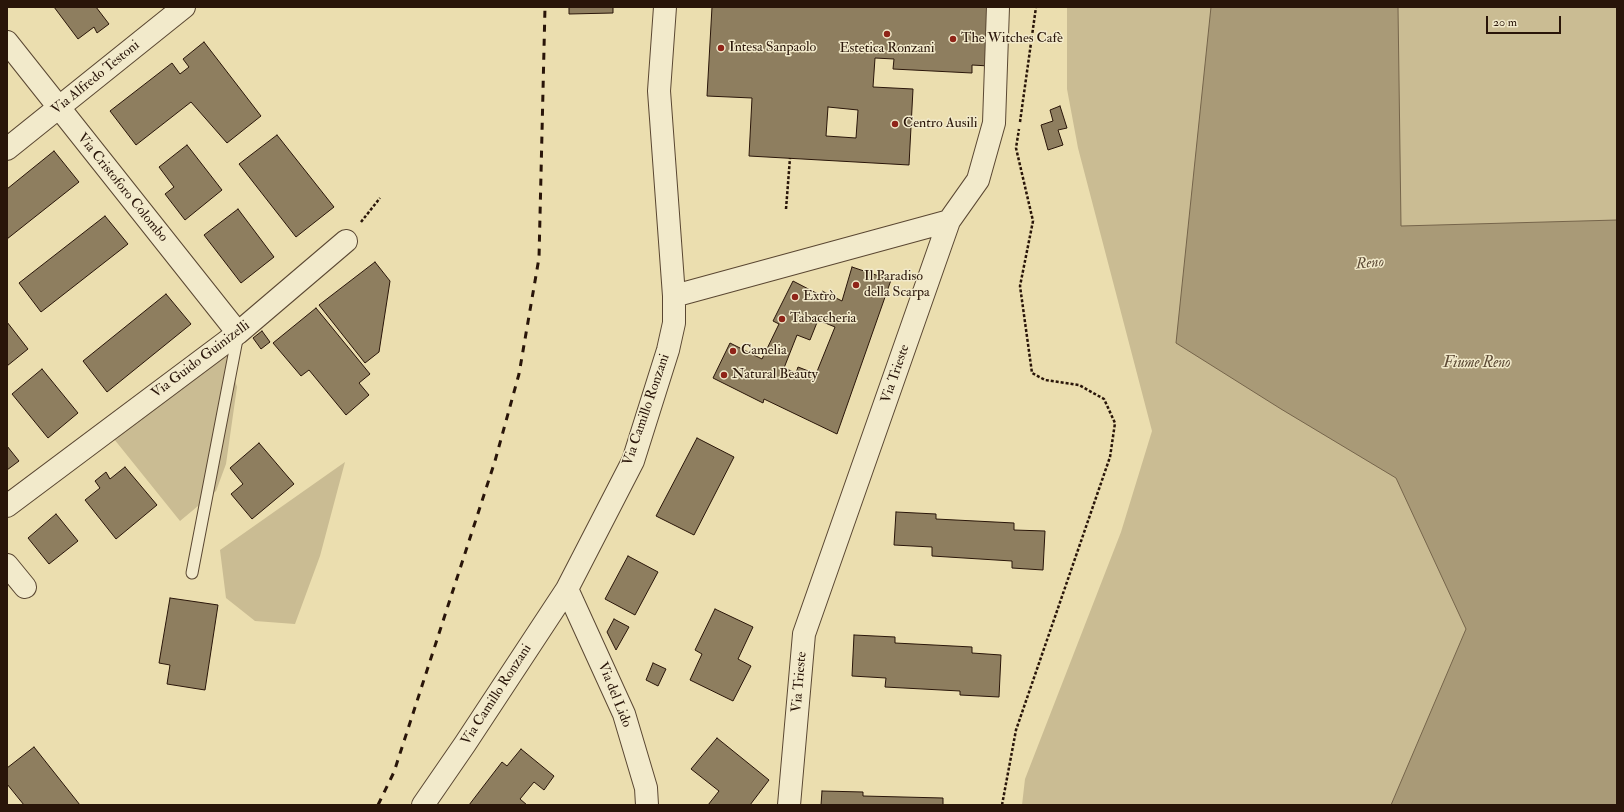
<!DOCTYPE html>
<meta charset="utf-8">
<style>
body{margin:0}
#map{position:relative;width:1624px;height:812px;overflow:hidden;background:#ebdeaf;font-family:"IM FELL Double Pica",serif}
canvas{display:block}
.frame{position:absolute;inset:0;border:8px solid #291509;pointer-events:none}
.scale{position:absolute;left:1486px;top:16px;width:75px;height:18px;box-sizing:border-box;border:2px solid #291509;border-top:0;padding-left:5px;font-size:12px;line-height:14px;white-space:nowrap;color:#291509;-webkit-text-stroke:3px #f2eacb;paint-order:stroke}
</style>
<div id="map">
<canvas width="1624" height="812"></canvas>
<div class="frame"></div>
<div class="scale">20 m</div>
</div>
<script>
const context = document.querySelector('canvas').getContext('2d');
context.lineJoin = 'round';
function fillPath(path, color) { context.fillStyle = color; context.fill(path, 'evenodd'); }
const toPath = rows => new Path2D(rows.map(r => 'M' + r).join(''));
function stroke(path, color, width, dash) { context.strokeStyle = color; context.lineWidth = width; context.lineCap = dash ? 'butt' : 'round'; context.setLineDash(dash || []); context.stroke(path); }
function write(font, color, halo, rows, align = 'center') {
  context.font = font + ' "IM FELL Double Pica",serif'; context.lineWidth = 3; context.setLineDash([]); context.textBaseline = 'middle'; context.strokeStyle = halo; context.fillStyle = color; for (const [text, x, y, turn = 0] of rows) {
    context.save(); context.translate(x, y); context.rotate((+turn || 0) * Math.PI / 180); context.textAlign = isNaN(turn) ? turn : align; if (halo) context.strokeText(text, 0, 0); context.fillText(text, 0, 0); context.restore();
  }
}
fillPath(toPath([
 [1067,7,1617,7,1617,805,1022,805,1025,779,1121,532,1152,431,1078,148,1067,89],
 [226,351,237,387,226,464,216,491,180,521,114,439],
 [345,462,320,556,295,624,255,621,226,598,220,550]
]), '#cabc93');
const water = toPath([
 [1211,7,1398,7,1401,226,1617,220,1617,805,1391,805,1466,629,1396,478,1281,409,1176,343,1211,7]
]);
fillPath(water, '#a99a77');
stroke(water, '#76654b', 1);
const building = toPath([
 [54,7,96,7,109,24,97,33,94,27,78,39,54,7],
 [569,7,613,7,613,13,569,14,569,7],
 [712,7,992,7,989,66,972,65,972,73,893,69,894,59,875,58,873,87,913,89,909,165,749,156,752,98,707,96,712,7],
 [828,107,858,110,856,138,826,136,828,107],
 [204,42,261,116,227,143,191,102,136,145,110,111,172,63,180,74,189,67,183,59,204,42],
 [1060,106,1067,128,1058,130,1063,145,1048,150,1041,125,1053,121,1050,110,1060,106],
 [277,135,334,207,296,237,239,164,277,135],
 [187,145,222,190,185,220,165,194,174,187,159,167,187,145],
 [54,151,79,182,7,239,7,189,54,151],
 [238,209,274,257,241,283,204,235,238,209],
 [105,216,128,244,41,312,19,283,105,216],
 [375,262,390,281,379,352,365,363,319,305,375,262],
 [852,267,891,280,837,434,764,399,763,403,713,378,730,343,762,359,779,324,773,321,793,281,820,295,822,291,842,301,852,267],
 [818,320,835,327,816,374,798,367,796,373,784,368,797,335,810,340,818,320],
 [166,294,191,324,107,392,83,361,166,294],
 [316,308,370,374,359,383,369,395,346,415,309,370,301,376,273,343,316,308],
 [7,322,28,349,7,366,7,322],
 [262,331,270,342,261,349,253,338,262,331],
 [42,369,78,413,48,438,12,394,42,369],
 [697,438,734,457,694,535,656,516,697,438],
 [259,443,294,484,252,519,231,494,243,484,230,468,259,443],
 [7,446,19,461,7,470,7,446],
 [125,467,157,505,116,539,85,500,100,488,95,481,106,472,110,479,125,467],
 [896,512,936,514,936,519,1014,523,1014,530,1045,531,1043,570,1012,568,1012,561,932,556,932,547,894,545,896,512],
 [56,514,78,541,49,564,28,538,56,514],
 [628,556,658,572,635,615,605,599,628,556],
 [170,598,218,605,205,690,167,684,170,665,159,663,170,598],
 [715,609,753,627,738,659,751,666,733,701,690,680,702,654,695,650,715,609],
 [614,619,629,627,616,650,607,632,614,619],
 [854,635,895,637,895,643,972,647,972,653,1001,655,999,697,960,695,960,691,885,687,886,678,852,676,854,635],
 [653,663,666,669,658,686,646,680,653,663],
 [717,738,769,780,750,805,708,805,719,791,691,769,717,738],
 [34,747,80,805,24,805,7,784,7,768,34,747],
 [521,749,554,776,544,790,534,782,520,799,527,805,469,805,502,762,507,766,521,749],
 [822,791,863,792,863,796,943,798,943,805,821,805,822,791]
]);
fillPath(building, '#8e7e5f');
stroke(building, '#291509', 1);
const lane = toPath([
 [192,573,238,334]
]);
const street = toPath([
 [7,42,238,333],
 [7,149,184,7],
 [674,296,949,221],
 [7,506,238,333,346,241],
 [7,565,25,587],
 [567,589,624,714,646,788,647,805],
 [423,805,465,744,567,589,633,461,668,350,674,323,674,296,659,91,665,7],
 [789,805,804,634,949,221,978,180,994,123,998,7]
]);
stroke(lane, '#5a4732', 13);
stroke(street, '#5a4732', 24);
stroke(toPath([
 [1020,122,1036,7],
 [786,209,790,158],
 [361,222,380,198],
 [1002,805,1016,730,1110,457,1115,423,1104,399,1079,385,1045,380,1032,373,1020,286,1033,221,1016,148,1019,129]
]), '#291509', 2.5, [3, 2]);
stroke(lane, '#f2eacb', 11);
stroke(street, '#f2eacb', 22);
stroke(toPath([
 [378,805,394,772,495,461,519,374,539,258,545,7]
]), '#291509', 3, [7, 7]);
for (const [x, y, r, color] of [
 [887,34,4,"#8f2418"],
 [953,39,4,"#8f2418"],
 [721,48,4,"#8f2418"],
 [895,124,4,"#8f2418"],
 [856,285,4,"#8f2418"],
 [795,297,4,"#8f2418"],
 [782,319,4,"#8f2418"],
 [733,351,4,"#8f2418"],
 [724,375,4,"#8f2418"]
]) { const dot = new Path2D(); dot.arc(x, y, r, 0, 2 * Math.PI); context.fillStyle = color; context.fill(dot); stroke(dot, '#f2eacb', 1.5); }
write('14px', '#291509', '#f2eacb', [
 ["The Witches Cafè",961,39],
 ["Intesa Sanpaolo",729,48],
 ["Estetica Ronzani",887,49,"center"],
 ["Centro Ausili",903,124],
 ["Il Paradiso",864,277],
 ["della Scarpa",864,293],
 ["Extrò",803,297],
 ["Tabaccheria",790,319],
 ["Camelia",741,351],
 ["Natural Beauty",732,375]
], 'left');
write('14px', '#291509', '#f2eacb', [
 ["Via Alfredo Testoni",96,78,-39],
 ["Via Cristoforo Colombo",122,188,51],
 ["Via Guido Guinizelli",201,360,-37],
 ["Via Trieste",896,374,-71],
 ["Via Camillo Ronzani",647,410,-71],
 ["Via Trieste",800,682,-85],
 ["Via Camillo Ronzani",497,695,-57],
 ["Via del Lido",614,695,68]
]);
write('italic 15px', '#5c4a35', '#f2eacb', [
 ["Reno",1370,264,-5],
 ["Fiume Reno",1477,364]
]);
</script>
